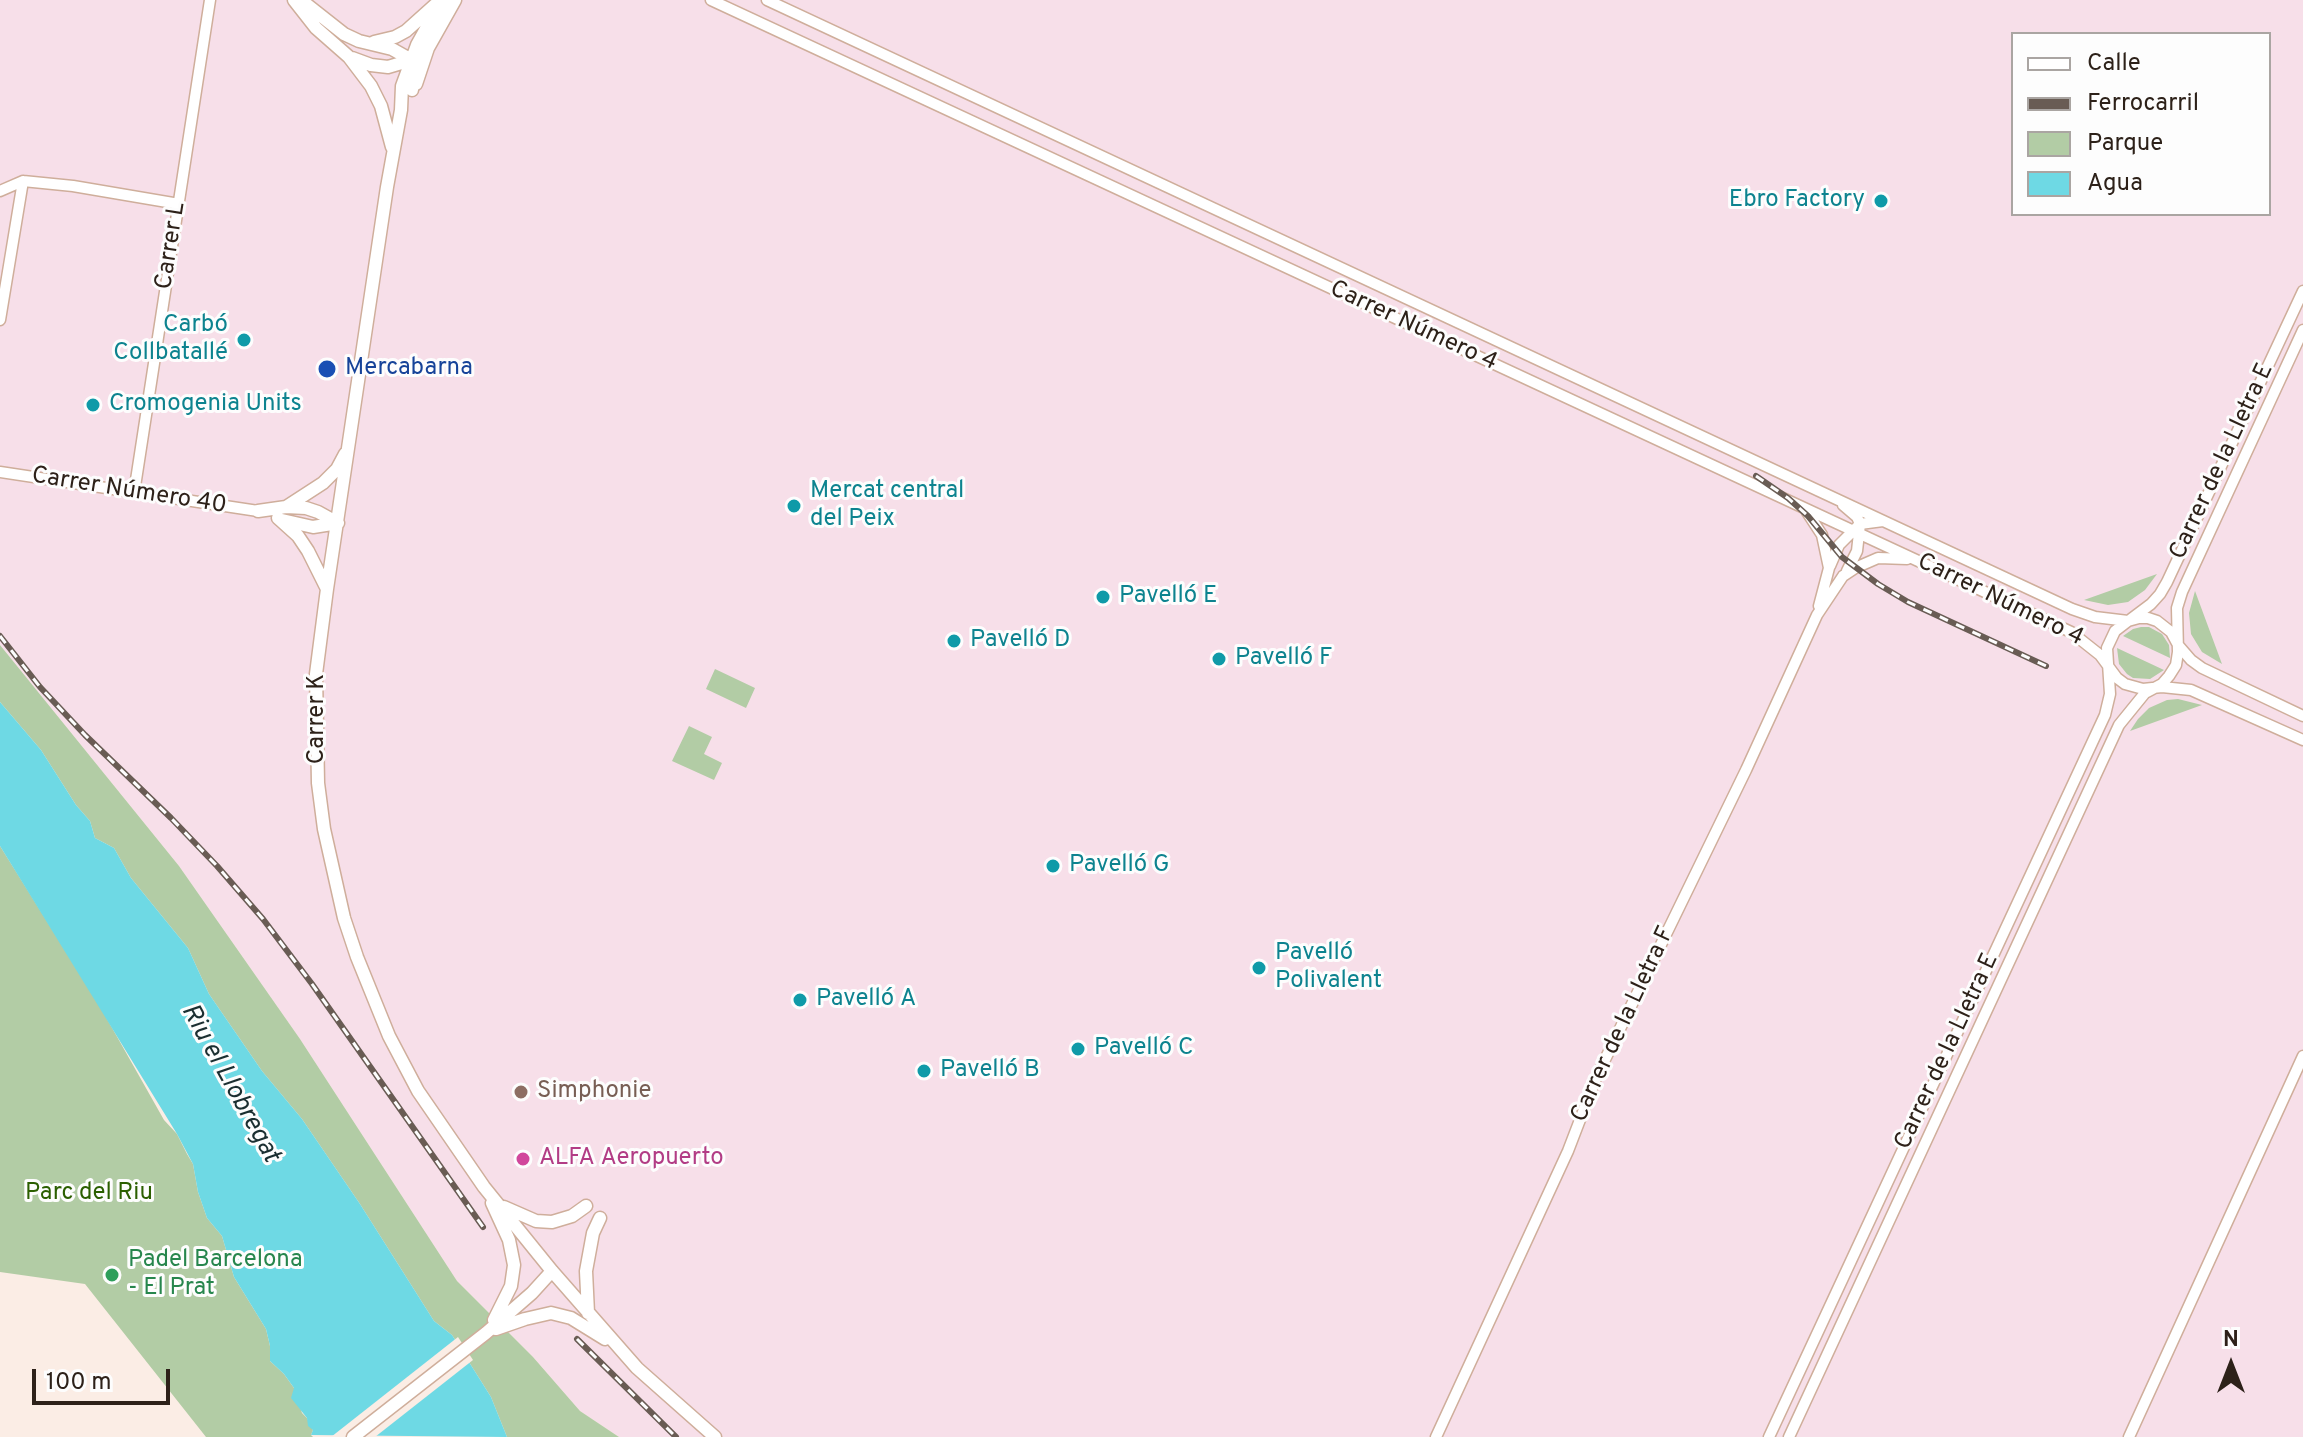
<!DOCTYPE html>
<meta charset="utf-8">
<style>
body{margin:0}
#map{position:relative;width:2303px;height:1437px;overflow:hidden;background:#fbede5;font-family:Overpass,sans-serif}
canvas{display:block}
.legend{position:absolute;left:2011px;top:32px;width:260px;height:184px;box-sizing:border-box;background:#fdfdfd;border:2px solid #aaa5a2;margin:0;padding:10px 14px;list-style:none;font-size:24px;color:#2d2119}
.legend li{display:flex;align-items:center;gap:16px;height:40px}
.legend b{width:40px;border:2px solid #aaa5a2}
.north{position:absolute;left:2191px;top:1325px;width:80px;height:80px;-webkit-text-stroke:6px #fdfdfd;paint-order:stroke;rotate:0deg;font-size:22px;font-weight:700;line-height:32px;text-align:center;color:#2d2119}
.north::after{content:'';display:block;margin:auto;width:28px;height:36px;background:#2d2119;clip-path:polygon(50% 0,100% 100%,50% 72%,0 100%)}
.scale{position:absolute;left:32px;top:1369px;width:138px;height:36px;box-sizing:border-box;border:4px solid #2d2119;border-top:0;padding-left:10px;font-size:24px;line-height:28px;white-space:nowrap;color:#2d2119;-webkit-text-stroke:6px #fdfdfd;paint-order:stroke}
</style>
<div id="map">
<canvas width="2303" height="1437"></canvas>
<ul class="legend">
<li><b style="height:10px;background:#fff"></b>Calle</li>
<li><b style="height:10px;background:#695c54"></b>Ferrocarril</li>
<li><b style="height:22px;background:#b2cca5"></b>Parque</li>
<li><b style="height:22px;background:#6ed9e4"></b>Agua</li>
</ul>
<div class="north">N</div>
<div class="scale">100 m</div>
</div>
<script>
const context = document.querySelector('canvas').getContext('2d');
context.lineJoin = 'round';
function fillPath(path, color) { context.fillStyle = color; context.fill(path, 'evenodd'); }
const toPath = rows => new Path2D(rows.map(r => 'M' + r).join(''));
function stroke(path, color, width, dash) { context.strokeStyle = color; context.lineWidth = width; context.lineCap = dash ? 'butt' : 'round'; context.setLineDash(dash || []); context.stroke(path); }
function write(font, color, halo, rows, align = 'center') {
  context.font = font + ' Overpass,sans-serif'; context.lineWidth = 6; context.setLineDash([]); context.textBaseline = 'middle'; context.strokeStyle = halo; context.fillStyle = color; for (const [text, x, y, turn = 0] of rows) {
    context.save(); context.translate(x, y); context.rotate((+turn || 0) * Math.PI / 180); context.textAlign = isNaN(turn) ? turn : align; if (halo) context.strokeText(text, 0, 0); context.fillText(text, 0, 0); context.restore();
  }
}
fillPath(toPath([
 [0,0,2303,0,2303,1437,619,1437,580,1411,533,1357,457,1281,300,1039,179,866,0,645],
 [2013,34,2269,34,2269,214,2013,214]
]), '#f7dfe9');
fillPath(toPath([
 [2157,574,2145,590,2128,602,2108,605,2084,600],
 [2195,591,2222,664,2202,652,2191,634,2189,613],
 [2141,627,2149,627,2162,634,2169,645,2170,658,2123,636,2133,629],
 [0,645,179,866,300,1039,457,1281,533,1357,580,1411,619,1437,507,1437,491,1397,452,1335,434,1321,360,1204,302,1119,262,1071,209,994,188,948,131,878,114,848,95,838,90,821,76,805,41,750,0,702],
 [2117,648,2164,670,2150,679,2133,678,2127,674,2119,664],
 [715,669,755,688,746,708,706,689],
 [2178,699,2202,705,2130,731,2138,719,2149,708,2167,700],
 [689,726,712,737,704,754,722,763,714,780,672,761],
 [0,846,98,1003,164,1120,177,1134,187,1154,193,1164,198,1192,207,1218,222,1236,234,1277,266,1329,270,1346,270,1361,284,1374,294,1388,302,1413,307,1418,313,1430,311,1435,313,1437,206,1437,85,1284,0,1272]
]), '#b2cca5');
fillPath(toPath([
 [0,702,41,750,76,805,90,821,95,838,114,848,131,878,188,948,209,994,262,1071,302,1119,360,1204,434,1321,452,1335,491,1397,507,1437,311,1435,313,1430,308,1426,307,1418,291,1398,294,1388,284,1374,270,1361,270,1346,266,1329,234,1277,222,1236,207,1218,198,1192,193,1164,177,1134,0,846]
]), '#6ed9e4');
fillPath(toPath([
 [458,1337,473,1360,375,1437,331,1437]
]), '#fbede5');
const minor = toPath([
 [711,0,2071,632,2100,655,2117,678,2125,684,2143,689,2162,687,2191,690,2303,740],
 [767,0,2072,609,2095,617,2128,621],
 [0,191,23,181,73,186,179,204],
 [0,320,23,181],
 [0,472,258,511],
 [134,493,210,0],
 [1843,505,1857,517,1860,524,1857,551,1847,571],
 [1807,512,1822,535,1829,568,1819,606],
 [1830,566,1839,545,1860,524,1883,521],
 [2131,619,2151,604,2160,594,2167,582,2303,291],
 [1436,1437,1568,1151,1596,1078,1746,770,1817,615,1843,576,1855,568,1878,558,1907,559],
 [1769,1437,2105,715,2110,694,2107,648,2115,631,2128,621,2139,618,2148,618,2157,621,2171,632,2178,645,2191,660,2202,668,2303,716],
 [1789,1437,2119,725,2145,693,2162,684,2169,676,2176,665,2178,652,2177,608,2182,592,2303,330],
 [2129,1437,2303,1056]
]);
const major = toPath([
 [294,0,316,28,349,57,371,86,381,106,392,147],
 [301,0,344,34,359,41,392,49,408,58,413,69,412,90],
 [442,0,417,45,402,86,401,110,387,187,327,589,316,674,318,783,324,829,344,918,357,957,389,1036,418,1091,484,1187,552,1271,637,1368,715,1437],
 [374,42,395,37,406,31,435,5],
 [352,58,371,65,388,67,415,59],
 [416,84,428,48,455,0],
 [286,507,323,483,337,469,345,454],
 [258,511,286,507,306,508,318,512,338,523],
 [278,518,298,536,308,551,327,589],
 [282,520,313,527,338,523],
 [492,1203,509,1240,514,1265,511,1286,494,1320],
 [504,1207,536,1221,552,1222,572,1216,586,1206],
 [588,1313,586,1271,593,1233,600,1218],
 [496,1329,525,1319,551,1313,571,1318,605,1339],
 [353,1437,486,1333,532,1293,552,1271]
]);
stroke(minor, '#cfae9b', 13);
stroke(major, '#cfae9b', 15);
stroke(minor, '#fff', 10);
stroke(major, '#fff', 12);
const rail = toPath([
 [1756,476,1788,498,1808,516,1842,557,1878,584,1908,602,2046,666],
 [0,636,40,687,85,735,171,818,217,866,263,919,312,984,483,1227],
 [577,1339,676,1437]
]);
stroke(rail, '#695c54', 6);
stroke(rail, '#fdfdfd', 3, [9]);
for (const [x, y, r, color] of [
 [1881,201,8,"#0f9aa8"],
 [244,340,8,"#0f9aa8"],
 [327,369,10,"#1a4fb4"],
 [93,405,8,"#0f9aa8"],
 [794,506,8,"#0f9aa8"],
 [1103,597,8,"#0f9aa8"],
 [954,641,8,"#0f9aa8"],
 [1219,659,8,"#0f9aa8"],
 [1053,866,8,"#0f9aa8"],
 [1259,968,8,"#0f9aa8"],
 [800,1000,8,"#0f9aa8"],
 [1078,1049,8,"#0f9aa8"],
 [924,1071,8,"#0f9aa8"],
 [521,1092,8,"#8d6e63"],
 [523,1159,8,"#d1479c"],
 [112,1275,8,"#2e9e5b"]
]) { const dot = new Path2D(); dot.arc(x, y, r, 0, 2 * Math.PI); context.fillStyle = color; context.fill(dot); stroke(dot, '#fdfdfd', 3); }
write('24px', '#0d838f', '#fdfdfd', [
 ["Ebro Factory",1865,201,"right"],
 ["Carbó",228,326,"right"],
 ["Collbatallé",228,354,"right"],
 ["Cromogenia Units",109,405],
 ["Mercat central",810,492],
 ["del Peix",810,520],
 ["Pavelló E",1119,597],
 ["Pavelló D",970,641],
 ["Pavelló F",1235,659],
 ["Pavelló G",1069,866],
 ["Pavelló",1275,954],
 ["Polivalent",1275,982],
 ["Pavelló A",816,1000],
 ["Pavelló C",1094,1049],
 ["Pavelló B",940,1071]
], 'left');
write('24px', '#2d2119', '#fdfdfd', [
 ["Carrer L",172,246,-81],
 ["Carrer Número 4",1413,327,25],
 ["Carrer de la Lletra E",2223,462,-65],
 ["Carrer Número 40",129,492,9],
 ["Carrer Número 4",2000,601,26],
 ["Carrer K",318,719,-90],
 ["Carrer de la Lletra F",1624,1025,-65],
 ["Carrer de la Lletra E",1948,1052,-65]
]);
write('24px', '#164399', '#fdfdfd', [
 ["Mercabarna",345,369]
], 'left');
write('24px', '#785e54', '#fdfdfd', [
 ["Simphonie",537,1092]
], 'left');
write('24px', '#b23c85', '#fdfdfd', [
 ["ALFA Aeropuerto",539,1159]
], 'left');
write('24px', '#2b5f00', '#fdfdfd', [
 ["Parc del Riu",89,1194]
]);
write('24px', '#27864d', '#fdfdfd', [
 ["Padel Barcelona",128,1261],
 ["- El Prat",128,1289]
], 'left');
write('italic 26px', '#1b2f31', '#fdfdfd', [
 ["Riu el Llobregat",229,1084,61]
]);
</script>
